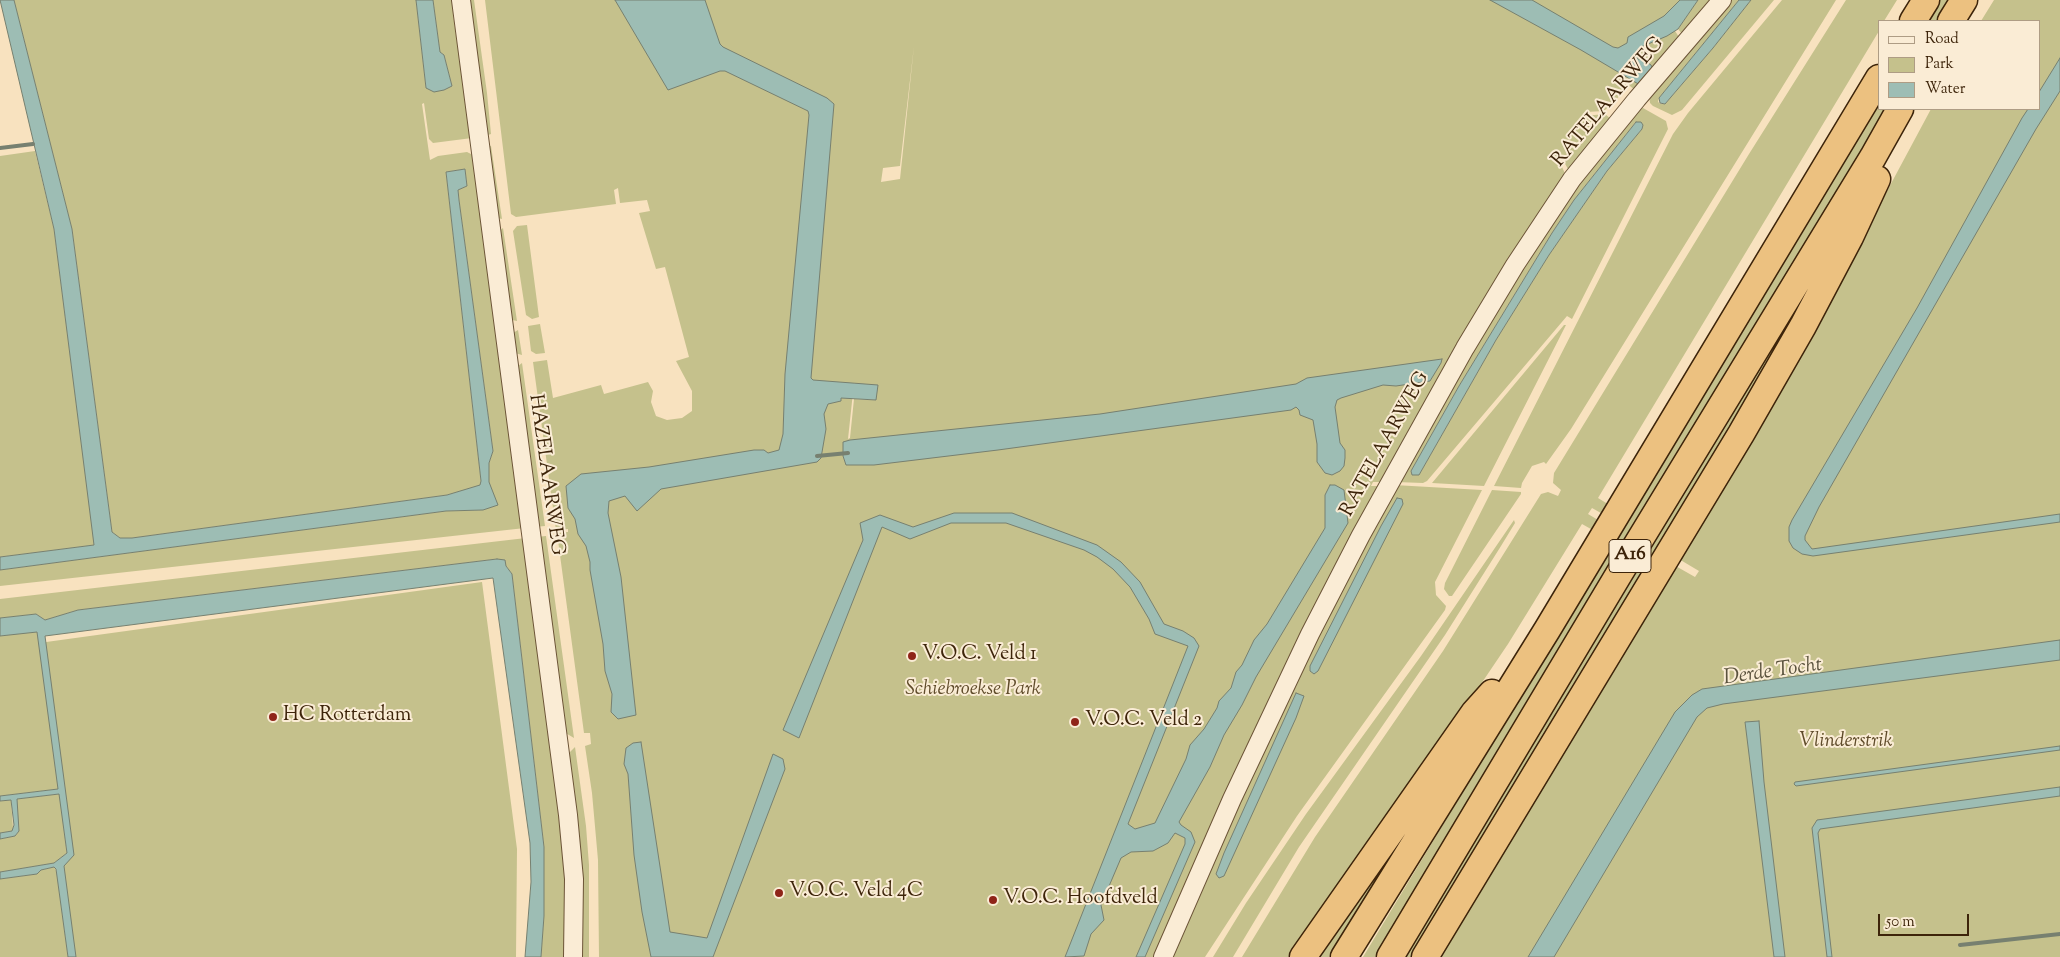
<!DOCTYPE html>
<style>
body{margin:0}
#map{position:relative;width:2060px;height:957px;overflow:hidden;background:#f8e2bf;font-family:"Sorts Mill Goudy",serif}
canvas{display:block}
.legend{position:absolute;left:1878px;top:20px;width:162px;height:90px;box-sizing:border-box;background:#faecd5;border:1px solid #ae9c84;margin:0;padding:6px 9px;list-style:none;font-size:15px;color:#3d240a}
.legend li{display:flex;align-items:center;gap:10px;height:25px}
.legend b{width:25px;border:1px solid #ae9c84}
.scale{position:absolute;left:1878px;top:914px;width:91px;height:22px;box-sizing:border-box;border:2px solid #3d240a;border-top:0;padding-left:6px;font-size:15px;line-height:18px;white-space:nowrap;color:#3d240a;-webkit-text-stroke:4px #faecd5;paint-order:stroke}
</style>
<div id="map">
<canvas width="2060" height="957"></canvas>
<ul class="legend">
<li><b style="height:6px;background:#faecd5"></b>Road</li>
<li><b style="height:14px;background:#c5c18c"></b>Park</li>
<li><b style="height:14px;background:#9dbdb4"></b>Water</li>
</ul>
<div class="scale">50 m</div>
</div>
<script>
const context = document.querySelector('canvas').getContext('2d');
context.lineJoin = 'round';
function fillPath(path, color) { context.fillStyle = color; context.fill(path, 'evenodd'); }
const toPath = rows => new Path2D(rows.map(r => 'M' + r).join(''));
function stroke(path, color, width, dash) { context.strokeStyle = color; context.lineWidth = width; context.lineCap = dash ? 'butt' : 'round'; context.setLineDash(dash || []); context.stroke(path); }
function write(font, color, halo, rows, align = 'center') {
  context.font = font + ' "Sorts Mill Goudy",serif'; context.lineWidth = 4; context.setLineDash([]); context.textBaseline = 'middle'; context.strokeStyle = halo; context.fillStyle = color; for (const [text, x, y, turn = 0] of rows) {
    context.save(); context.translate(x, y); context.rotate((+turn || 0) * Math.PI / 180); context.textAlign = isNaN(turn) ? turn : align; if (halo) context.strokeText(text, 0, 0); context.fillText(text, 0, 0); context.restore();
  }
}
fillPath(toPath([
 [14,0,416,0,426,88,452,86,444,55,440,52,433,0,454,0,456,13,453,14,457,43,460,43,472,138,433,143,429,139,424,103,422,104,430,160,438,156,467,152,473,155,525,528,0,586,0,570,446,511,483,510,489,482,489,463,493,451,459,200,458,190,467,186,465,169,446,172,481,481,480,486,447,495,132,538,120,538,112,532,72,229],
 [467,0,474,0,487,93,491,134,485,136],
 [485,0,1696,0,1675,31,1681,40,1637,92,1630,86,1604,111,1586,112,1584,116,1605,114,1612,120,1570,173,1560,154,1558,158,1567,178,1381,482,1373,482,1371,486,1379,486,1157,957,599,957,598,860,592,793,585,746,591,744,590,733,584,733,557,533,568,532,568,529,556,530,533,362,547,360,553,398,601,385,604,394,648,382,653,391,651,402,656,416,667,420,682,418,692,411,692,391,676,361,689,357,665,267,656,269,639,213,650,211,647,200,620,203,618,188,614,190,616,204,516,217,511,214],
 [914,46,900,179,881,182,883,168,900,166],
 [854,383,876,400,854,399,850,438,848,439],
 [1698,0,1714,0,1682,34,1678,29],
 [1729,0,1739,0,1659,98,1658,102,1661,104,1665,104,1713,48,1751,0,1774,0,1682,110,1672,115,1653,106,1650,103,1649,95],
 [1782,0,1836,0,1571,429,1546,464,1544,462,1532,466,1522,483,1521,488,1494,486,1673,134,1688,113],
 [1846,0,1897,0,1884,21,1879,21,1879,31,1598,498,1629,517,1879,100,1879,109,1886,109,1771,349,1822,269,1811,333,1931,109,2039,109,2039,21,1981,21,1994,0,2060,0,2060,957,1440,957,1671,577,1652,565,1415,957,1400,957,1392,929,1375,957,1363,957,1614,542,1582,524,1508,644,1458,718,1288,957,1242,957,1315,837,1443,651,1541,494,1548,492,1558,496,1561,490,1553,483,1554,473,1749,154],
 [1592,508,1624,526,1620,533,1588,514],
 [1662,549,1699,571,1695,577,1658,556],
 [1939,0,1951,0,1938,21,1926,21],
 [1643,108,1666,121,1668,129,1572,319,1567,316,1427,481,1423,483,1396,482,1426,427,1556,213,1636,110],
 [1636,122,1643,126,1642,129,1607,171,1549,255,1496,340,1419,475,1412,475,1411,471,1459,386,1552,233,1574,200],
 [491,146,502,219,498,218,484,147],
 [35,151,54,229,95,545,0,557,0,156],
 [527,225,539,317,532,319,526,315,513,231,517,226],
 [503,228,517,321,512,320,498,232],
 [540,324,545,353,536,354,531,351,528,326],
 [1564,325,1566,325,1484,486,1432,483],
 [518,330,522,355,515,353,513,333],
 [522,363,545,526,534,527,518,366],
 [1394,485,1482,490,1435,582,1436,595,1446,606,1445,610,1297,816,1205,957,1170,957,1283,703],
 [1492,490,1521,492,1521,494,1452,596,1449,596,1444,589,1445,583],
 [1514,520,1515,523,1501,546,1445,635,1299,847,1233,957,1213,957,1246,903,1306,814,1421,656],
 [546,536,574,738,564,732,536,537],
 [526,538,567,845,569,957,541,957,544,916,544,847,512,574,506,566,497,559,78,610,45,620,36,614,0,618,0,599],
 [482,582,517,849,516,957,72,957,60,864,68,853,63,822,67,853,54,863,0,872,0,839,15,836,19,831,16,799,58,794,58,789,0,796,0,636,37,631,39,643],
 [575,747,586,826,589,865,589,957,578,957,567,755],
 [1448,762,1329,957,1307,957],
 [11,800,13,828,12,831,0,833,0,801],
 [54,867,57,872,68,957,0,957,0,879,37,874,41,870]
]), '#c5c18c');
const water = toPath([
 [0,0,14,0,72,229,112,532,120,538,132,538,447,495,480,485,481,481,446,172,465,169,467,186,458,190,459,200,493,451,489,463,489,482,498,505,483,510,446,511,0,570,0,557,94,545,54,229,0,0],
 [416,0,433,0,440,52,444,55,452,86,444,90,434,92,426,88,416,0],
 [615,0,705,0,720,44,723,47,827,98,834,104,811,378,813,380,878,385,876,400,841,398,841,401,828,404,824,414,826,429,821,458,817,462,661,489,637,511,625,496,609,501,608,513,621,577,636,715,618,719,611,712,612,694,605,671,603,644,590,570,590,562,586,546,578,534,575,519,568,508,566,486,581,474,649,467,754,450,764,450,768,453,779,450,783,434,785,374,809,115,808,111,725,71,720,71,668,90,615,0],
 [1490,0,1532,0,1613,47,1618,48,1627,43,1628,37,1664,16,1680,0,1698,0,1678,29,1667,36,1641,47,1636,52,1638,59,1644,60,1651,65,1653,69,1640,85,1581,50,1490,0],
 [1739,0,1751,0,1713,48,1665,104,1660,103,1659,98,1739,0],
 [2060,58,2060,91,2036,129,1819,507,1805,536,1805,540,1812,549,2060,514,2060,522,1813,556,1802,554,1793,548,1789,541,1789,527,1792,520,1917,308,2022,118,2028,109,2039,109,2039,92,2060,58],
 [1636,122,1641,122,1643,125,1642,129,1607,171,1549,255,1496,340,1419,475,1412,475,1411,471,1459,386,1552,233,1574,200,1636,122],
 [1442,359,1441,363,1430,381,1396,386,1383,385,1341,398,1337,400,1335,407,1340,443,1345,450,1345,458,1344,466,1340,471,1332,475,1325,473,1317,462,1317,444,1313,420,1300,415,1299,410,1296,407,1291,410,998,450,874,465,846,465,843,456,843,442,850,440,1100,414,1296,384,1307,378,1442,359],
 [1330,485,1335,485,1344,490,1348,523,1256,677,1242,705,1224,735,1210,767,1179,822,1181,825,1191,832,1195,842,1145,957,1136,957,1185,844,1185,838,1175,833,1168,843,1153,851,1131,852,1121,858,1101,905,1104,920,1091,934,1084,956,1065,957,1188,646,1155,634,1149,619,1130,587,1113,569,1097,557,1084,550,1006,523,951,523,910,539,882,527,799,738,783,730,863,540,860,523,880,515,913,527,954,513,1012,513,1097,545,1121,562,1140,582,1164,624,1183,631,1194,638,1199,646,1128,824,1135,829,1155,823,1186,759,1190,745,1204,729,1217,708,1219,701,1231,688,1236,672,1242,665,1254,640,1267,624,1325,528,1325,495,1330,485],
 [1397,498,1402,499,1403,504,1318,671,1314,674,1310,671,1310,666,1381,526,1397,498],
 [497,559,505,560,506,566,512,574,544,847,544,916,541,957,525,957,531,882,530,843,493,578,45,636,74,855,64,866,76,957,68,957,56,869,54,867,41,870,37,874,0,879,0,872,54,863,67,853,59,794,17,799,19,831,15,836,0,839,0,833,12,831,14,825,11,800,0,801,0,796,58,789,37,632,0,636,0,618,36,614,45,620,78,610,497,559],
 [2060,640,2060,660,1723,704,1707,708,1697,717,1554,957,1528,957,1675,712,1692,695,1702,689,2060,640],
 [1296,693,1304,696,1296,718,1224,876,1219,878,1216,874,1224,853,1296,693],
 [1759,721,1764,782,1785,957,1774,957,1745,722,1759,721],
 [641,742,670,932,707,938,773,754,783,759,785,769,713,957,651,957,642,912,634,855,628,774,624,764,626,748,633,743,641,742],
 [2060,746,2060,750,1796,786,1794,784,1795,782,2060,746],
 [2060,787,2060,796,1820,829,1818,833,1832,957,1827,957,1812,828,1817,820,2060,787]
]);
fillPath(water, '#9dbdb4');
stroke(water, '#778070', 1);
stroke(toPath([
 [0,148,33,144],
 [817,456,848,453],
 [1960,945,2060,934]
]), '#778070', 4);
const minor = toPath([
 [461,0,568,815,574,879,573,957],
 [1163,957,1232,799,1310,634,1361,535,1465,348,1515,265,1572,179,1637,99,1722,0]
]);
const highway = toPath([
 [1913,21,1926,0],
 [1951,21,1964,0],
 [1303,957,1474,713,1492,693],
 [1344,957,1547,630,1879,78],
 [1390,957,1619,574,1873,157,1900,109],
 [1425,957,1741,434,1803,326,1850,237,1877,179]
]);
stroke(minor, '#6c5437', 20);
stroke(highway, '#3d240a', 29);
stroke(minor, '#faecd5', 18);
stroke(highway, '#ecc180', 26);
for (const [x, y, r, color] of [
 [912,656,5,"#8f2418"],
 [273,717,5,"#8f2418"],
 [1075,722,5,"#8f2418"],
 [779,893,5,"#8f2418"],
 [993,900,5,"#8f2418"]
]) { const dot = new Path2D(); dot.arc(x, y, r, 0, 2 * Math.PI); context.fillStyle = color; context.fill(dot); stroke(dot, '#faecd5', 2); }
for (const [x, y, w] of [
 [1630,556,42]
]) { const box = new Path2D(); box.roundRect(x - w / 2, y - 16.5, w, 33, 4); context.fillStyle = '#faecd5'; context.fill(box); stroke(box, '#3d240a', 1); }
write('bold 19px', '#3d240a', null, [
 ["A16",1630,556]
]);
write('20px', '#3d240a', '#faecd5', [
 ["RATELAARWEG",1609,103,-50],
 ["RATELAARWEG",1386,445,-61],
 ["HAZELAARWEG",545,475,82]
]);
write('20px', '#3d240a', '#faecd5', [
 ["V.O.C. Veld 1",922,656],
 ["HC Rotterdam",283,717],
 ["V.O.C. Veld 2",1085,722],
 ["V.O.C. Veld 4C",789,893],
 ["V.O.C. Hoofdveld",1003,900]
], 'left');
write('italic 20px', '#5f4b2a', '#faecd5', [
 ["Schiebroekse Park",973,691],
 ["Vlinderstrik",1846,743]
]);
write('italic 21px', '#5a523d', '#faecd5', [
 ["Derde Tocht",1773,673,-8]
]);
</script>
